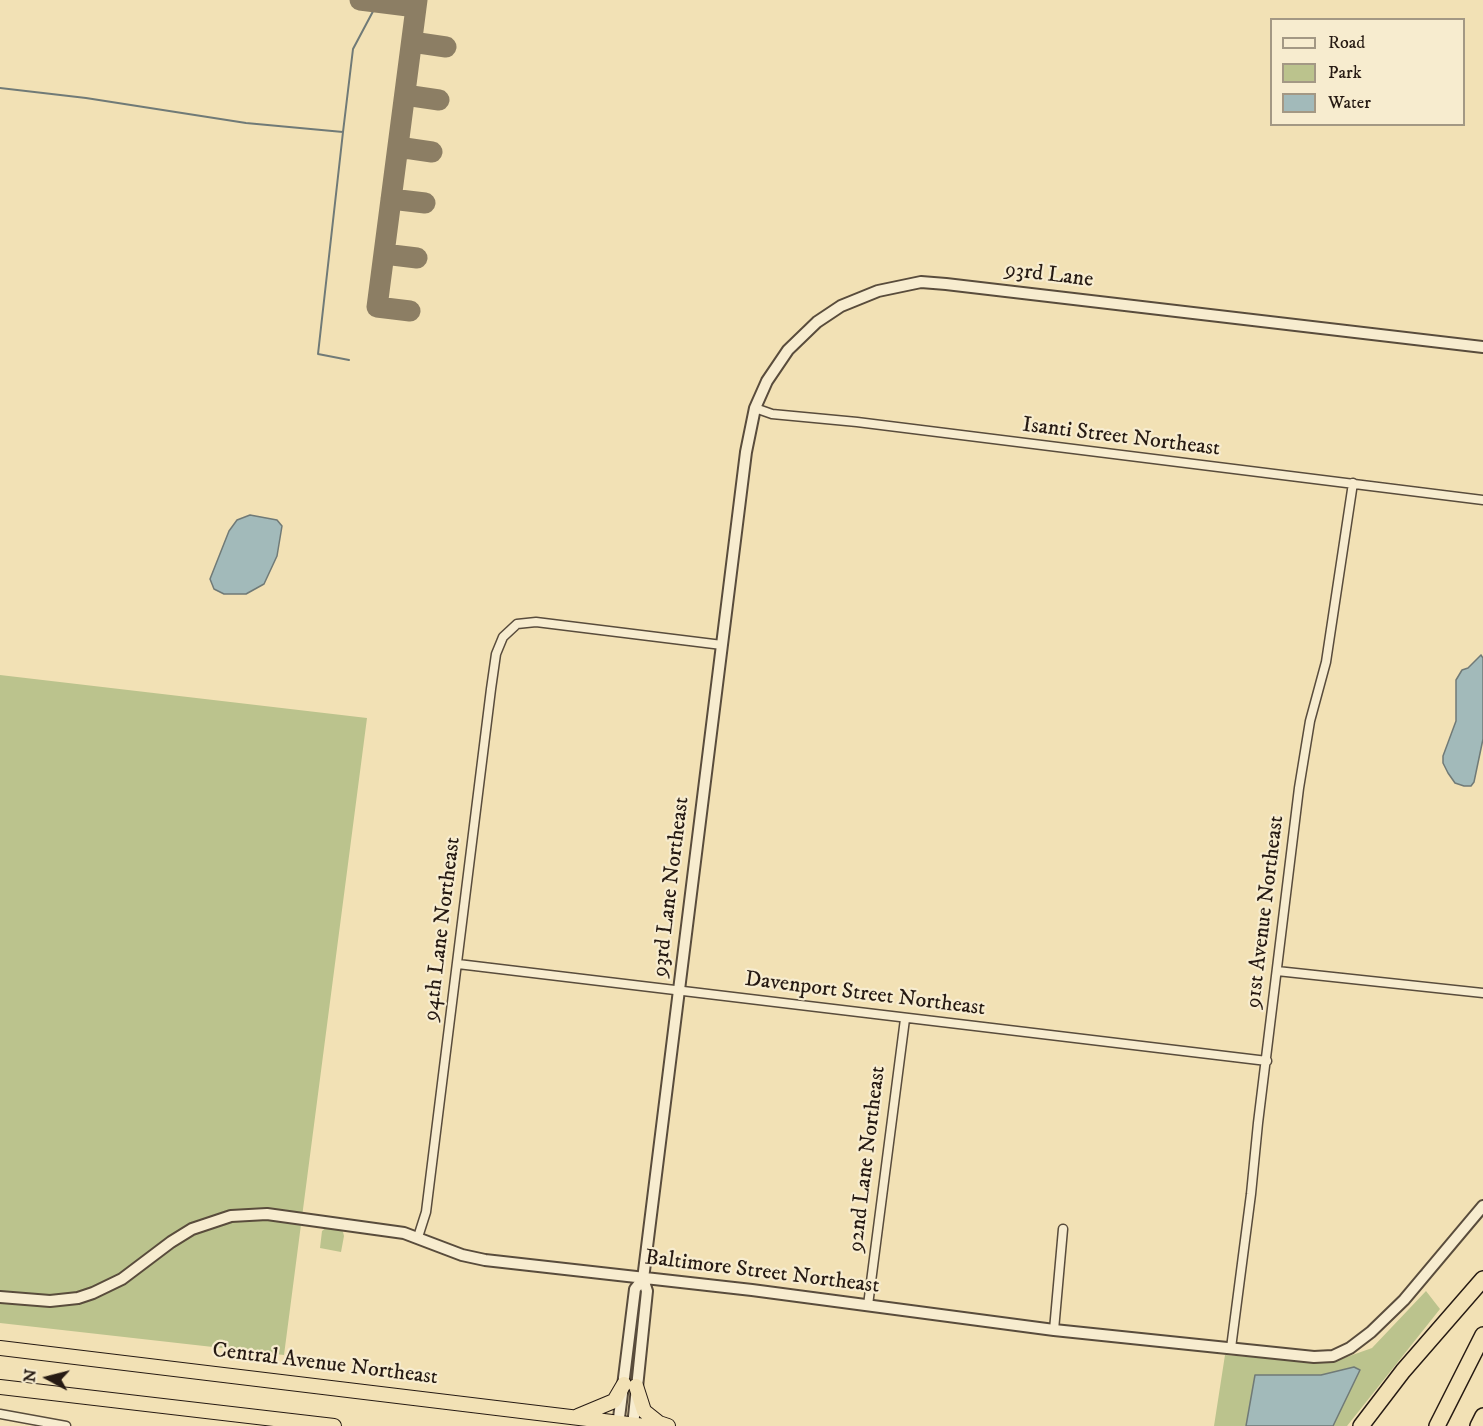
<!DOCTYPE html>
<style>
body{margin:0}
#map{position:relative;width:1483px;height:1426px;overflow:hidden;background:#f2e1b5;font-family:"IM FELL DW Pica",serif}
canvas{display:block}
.legend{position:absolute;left:1270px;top:18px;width:195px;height:108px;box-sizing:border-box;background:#f7eccf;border:2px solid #a39884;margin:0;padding:8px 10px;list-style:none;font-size:18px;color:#261a13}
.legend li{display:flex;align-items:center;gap:12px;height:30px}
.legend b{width:30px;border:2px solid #a39884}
.north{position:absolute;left:18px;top:1348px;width:60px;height:60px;-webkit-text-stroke:4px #f7eccf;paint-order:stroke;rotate:277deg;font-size:16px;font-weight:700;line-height:24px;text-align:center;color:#261a13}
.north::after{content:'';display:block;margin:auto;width:21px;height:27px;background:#261a13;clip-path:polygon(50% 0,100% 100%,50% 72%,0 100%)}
</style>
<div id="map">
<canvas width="1483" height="1426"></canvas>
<ul class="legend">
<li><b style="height:8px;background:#f7eccf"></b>Road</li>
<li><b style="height:16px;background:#bbc38d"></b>Park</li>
<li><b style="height:16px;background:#a2baba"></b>Water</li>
</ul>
<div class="north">N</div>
</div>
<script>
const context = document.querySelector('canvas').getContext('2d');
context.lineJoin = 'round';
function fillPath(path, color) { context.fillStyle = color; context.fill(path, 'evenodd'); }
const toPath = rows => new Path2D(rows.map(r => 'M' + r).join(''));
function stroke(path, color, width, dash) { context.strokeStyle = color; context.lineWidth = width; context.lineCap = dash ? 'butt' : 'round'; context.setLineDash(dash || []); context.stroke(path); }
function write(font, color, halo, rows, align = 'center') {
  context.font = font + ' "IM FELL DW Pica",serif'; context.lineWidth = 4.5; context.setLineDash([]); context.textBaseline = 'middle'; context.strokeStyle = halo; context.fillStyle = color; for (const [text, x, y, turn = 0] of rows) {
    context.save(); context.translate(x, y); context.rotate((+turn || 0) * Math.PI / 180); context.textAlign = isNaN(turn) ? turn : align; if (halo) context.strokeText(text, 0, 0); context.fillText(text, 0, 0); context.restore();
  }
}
fillPath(toPath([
 [0,675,367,718,284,1355,0,1323],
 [327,1227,341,1229,343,1232,344,1236,341,1252,320,1248,322,1231],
 [1426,1291,1440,1309,1347,1426,1214,1426,1225,1355,1330,1363,1372,1348]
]), '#bbc38d');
const water = toPath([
 [250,515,277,520,282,526,277,556,264,584,246,594,224,594,214,589,210,579,229,531,237,520,250,515],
 [1481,655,1483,658,1483,739,1474,782,1471,786,1464,786,1455,783,1448,773,1443,763,1443,756,1456,721,1456,680,1462,670,1468,668,1481,655],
 [1354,1367,1360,1370,1333,1426,1246,1426,1255,1375,1321,1375,1354,1367]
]);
fillPath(water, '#a2baba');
stroke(water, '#707a77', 1.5);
stroke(toPath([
 [0,88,86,98,246,123,343,132,353,49,379,0],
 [343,132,318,354,349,360]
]), '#707a77', 2);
stroke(toPath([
 [360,0,416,7],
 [412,42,446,47],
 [405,95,439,100],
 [398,147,432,152],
 [391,199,425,203],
 [384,254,417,258],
 [410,311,377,307,417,0]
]), '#8c7e64', 21);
const minor = toPath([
 [755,408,772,414,857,422,1483,500],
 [458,964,1267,1061],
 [1277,971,1483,993],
 [418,1237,426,1212,491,689,496,654,503,637,517,624,536,622,722,645],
 [868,1305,905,1019],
 [1054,1330,1063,1229],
 [1231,1348,1251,1194,1258,1123,1299,788,1310,721,1326,662,1353,483],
 [0,1414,66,1426]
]);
const tertiary = toPath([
 [0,1297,50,1301,78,1298,93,1293,122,1279,171,1242,192,1229,231,1216,267,1214,404,1233,462,1255,485,1260,752,1290,1054,1330,1314,1357,1333,1356,1350,1348,1371,1332,1404,1300,1483,1206],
 [618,1426,635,1289,643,1279],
 [633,1426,647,1291,643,1279,746,452,755,408,767,381,788,350,817,322,841,306,878,291,921,282,946,284,1483,347]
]);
const trunk = toPath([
 [0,1348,645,1426],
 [636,1386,644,1411,659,1423,668,1426],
 [0,1387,334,1426],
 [578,1416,614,1401,624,1384]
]);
const motorway = toPath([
 [1361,1426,1403,1371,1483,1279],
 [1437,1426,1483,1335],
 [1478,1426,1483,1416]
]);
stroke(minor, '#594c3c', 11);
stroke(tertiary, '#594c3c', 14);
stroke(trunk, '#261a13', 16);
stroke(motorway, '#261a13', 18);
stroke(minor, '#f7eccf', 8);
stroke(tertiary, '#f7eccf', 10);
stroke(trunk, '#f2e1b5', 14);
stroke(motorway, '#f2e1b5', 15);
write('22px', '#261a13', '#f7eccf', [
 ["93rd Lane",1049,276,7],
 ["Isanti Street Northeast",1121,438,7],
 ["93rd Lane Northeast",672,887,-83],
 ["91st Avenue Northeast",1266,912,-83],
 ["94th Lane Northeast",443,929,-83],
 ["Davenport Street Northeast",865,995,7],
 ["92nd Lane Northeast",868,1159,-83],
 ["Baltimore Street Northeast",762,1273,7],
 ["Central Avenue Northeast",325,1365,7]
]);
</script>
